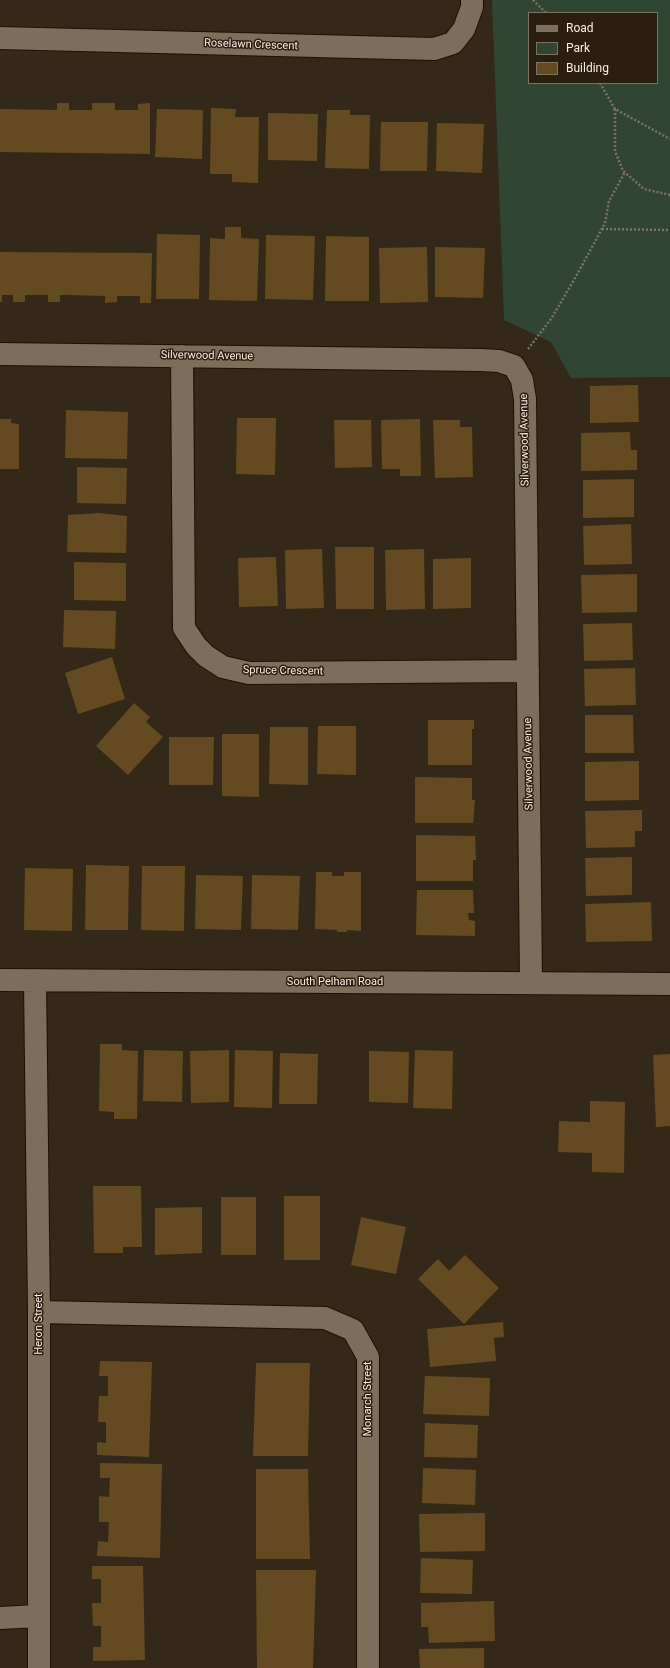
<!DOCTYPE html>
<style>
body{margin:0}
#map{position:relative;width:670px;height:1668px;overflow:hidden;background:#342918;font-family:Roboto,sans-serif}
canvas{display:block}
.legend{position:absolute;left:528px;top:12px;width:130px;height:72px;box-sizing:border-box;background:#2a1f0e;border:1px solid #7c7263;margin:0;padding:5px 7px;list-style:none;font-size:12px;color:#f6eee3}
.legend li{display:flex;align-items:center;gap:8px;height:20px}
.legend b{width:20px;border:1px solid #7c7263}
</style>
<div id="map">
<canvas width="670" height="1668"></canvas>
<ul class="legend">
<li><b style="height:5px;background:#7b6e5a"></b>Road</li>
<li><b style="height:11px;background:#304632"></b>Park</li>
<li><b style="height:11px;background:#644a20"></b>Building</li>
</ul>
</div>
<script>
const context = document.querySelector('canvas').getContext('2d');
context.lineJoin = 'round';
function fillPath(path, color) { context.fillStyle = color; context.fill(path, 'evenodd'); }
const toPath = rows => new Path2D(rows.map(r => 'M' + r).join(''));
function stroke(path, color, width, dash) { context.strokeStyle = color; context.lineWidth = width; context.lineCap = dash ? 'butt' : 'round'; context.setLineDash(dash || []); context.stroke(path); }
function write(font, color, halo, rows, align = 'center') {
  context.font = font + ' Roboto,sans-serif'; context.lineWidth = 3; context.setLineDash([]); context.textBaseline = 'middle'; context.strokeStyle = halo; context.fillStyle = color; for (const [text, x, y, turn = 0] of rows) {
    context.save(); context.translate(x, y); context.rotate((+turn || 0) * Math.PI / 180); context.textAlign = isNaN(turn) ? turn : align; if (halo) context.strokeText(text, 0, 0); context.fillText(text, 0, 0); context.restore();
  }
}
fillPath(toPath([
 [492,0,670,0,670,377,571,378,551,342,504,320],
 [529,13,657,13,657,83,529,83]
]), '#304632');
fillPath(toPath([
 [57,103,69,103,69,110,92,110,92,103,115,103,115,110,138,110,138,104,150,103,150,154,0,152,0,109,57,110],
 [211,108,236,109,235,117,259,117,258,183,232,182,232,174,210,174],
 [157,109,203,110,202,159,155,157],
 [327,110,350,110,350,115,370,115,369,169,325,168],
 [268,113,318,114,317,161,268,160],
 [381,122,428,122,427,171,380,171],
 [437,123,484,124,482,173,436,171],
 [225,227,241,227,241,238,259,239,257,301,209,300,210,238,225,239],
 [157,234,200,235,199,299,156,299],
 [266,235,315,236,313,300,265,299],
 [326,236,369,237,369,301,325,301],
 [427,247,428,302,380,303,379,248],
 [435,247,485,248,483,298,435,297],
 [0,252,152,253,151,303,140,303,140,296,117,296,117,302,105,303,105,296,70,295,60,295,60,302,48,302,48,295,25,295,25,302,13,302,13,295,2,295,2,302,0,302],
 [638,385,639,422,590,423,590,386],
 [66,410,128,412,127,459,65,458],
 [237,418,276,418,275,475,236,474],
 [0,419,11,419,11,423,19,424,19,469,0,469],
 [420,419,421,476,400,476,400,469,382,469,381,420],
 [334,420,371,420,372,467,335,468],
 [433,420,460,420,460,427,472,427,473,477,435,478],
 [630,432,631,450,637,450,637,470,581,471,581,433],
 [77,467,127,468,126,504,77,503],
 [634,479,634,517,583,518,583,480],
 [99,513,127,516,126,553,67,552,68,515],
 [631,524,632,564,584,565,583,526],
 [335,547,374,547,374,609,336,609],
 [322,549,324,608,286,609,285,550],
 [424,549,425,609,386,610,385,550],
 [276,557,278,606,239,607,238,558],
 [471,558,471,608,433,609,433,559],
 [74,562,126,563,126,601,74,600],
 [637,574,637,612,582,613,581,575],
 [64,610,116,611,115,649,63,647],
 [632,623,633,660,584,661,583,624],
 [112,657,125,699,78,714,65,673],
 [635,668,636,705,585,706,584,669],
 [134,703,150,717,146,722,163,737,128,775,96,746],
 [585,715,633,715,634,753,585,753],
 [428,720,474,720,474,729,472,729,472,765,428,765],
 [318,726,356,726,356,775,317,774],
 [270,727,308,727,308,785,269,784],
 [222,734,259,734,259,797,222,796],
 [169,737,214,737,213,785,169,785],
 [639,761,639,800,585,801,585,762],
 [415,777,472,778,472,800,475,800,473,823,415,823],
 [642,810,642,831,635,831,635,847,586,848,585,811],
 [416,835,475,836,476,860,473,860,473,881,416,881],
 [632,857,632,895,586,896,585,858],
 [86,865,129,866,128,930,85,930],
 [142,866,185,866,184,931,141,930],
 [25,868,73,869,72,931,24,930],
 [316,872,332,872,332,876,344,876,344,872,361,872,361,931,347,930,347,932,337,932,337,930,315,929],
 [196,875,243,876,241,930,195,929],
 [252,875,300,876,298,930,251,929],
 [417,890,473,890,474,913,468,913,469,920,475,921,475,936,416,935],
 [651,902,652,941,586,942,585,904],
 [100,1044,122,1044,122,1050,138,1051,137,1119,114,1119,114,1112,99,1111],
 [144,1050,183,1051,182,1102,143,1101],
 [229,1050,229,1102,191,1103,190,1051],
 [235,1050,273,1051,272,1108,234,1107],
 [415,1050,453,1051,452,1109,413,1108],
 [369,1051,409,1052,408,1103,369,1102],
 [280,1053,318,1054,317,1104,279,1104],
 [670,1054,670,1126,656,1127,653,1055],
 [590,1101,625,1102,624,1173,592,1172,592,1153,558,1152,559,1121,590,1122],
 [93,1186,141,1186,142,1247,123,1247,123,1253,94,1253],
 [284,1196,320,1196,320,1260,284,1260],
 [221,1197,256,1197,256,1255,221,1255],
 [202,1207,202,1253,155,1255,155,1208],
 [361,1217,406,1227,396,1274,351,1265],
 [465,1255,499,1288,464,1324,418,1279,438,1259,449,1271],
 [503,1322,504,1337,494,1338,496,1361,430,1367,427,1329],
 [100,1361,152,1362,149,1457,97,1455,97,1442,106,1443,106,1422,98,1422,99,1396,108,1396,108,1376,99,1376],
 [256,1363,310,1363,308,1456,253,1456],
 [425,1376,490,1378,489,1416,423,1414],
 [425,1423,478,1425,477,1458,424,1457],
 [100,1463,162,1464,160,1558,97,1556,98,1541,108,1542,109,1522,99,1522,99,1496,109,1497,110,1478,100,1478],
 [423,1468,476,1470,475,1505,422,1503],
 [256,1469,308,1469,310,1559,256,1559],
 [485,1513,485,1551,420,1552,419,1514],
 [421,1558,473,1560,472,1594,420,1593],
 [92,1566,143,1566,145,1660,93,1661,93,1647,101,1647,101,1626,93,1626,92,1603,101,1603,101,1579,92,1579],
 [256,1570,316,1570,313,1668,257,1668],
 [494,1601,495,1641,429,1643,428,1627,421,1627,421,1603],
 [484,1648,484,1668,420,1668,419,1649]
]), '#644a20');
const street = toPath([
 [0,38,434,49,453,43,464,29,472,7,472,0],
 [0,354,480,360,499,361,514,366,522,380,525,399,531,983],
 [182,356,184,628,196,646,206,656,223,667,249,673,528,671],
 [0,980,670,984],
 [35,980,39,1312,39,1668],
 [39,1312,325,1318,353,1330,368,1357,368,1668],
 [0,1618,37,1616]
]);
stroke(street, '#1c1203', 24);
stroke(toPath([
 [533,0,546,13],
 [600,83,615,109,670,139],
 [615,109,615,151,623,171,644,189,670,195],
 [602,229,670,230],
 [528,349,551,319,578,273,605,223,609,201,625,172]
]), '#7d7364', 2.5, [2, 2]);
stroke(street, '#7b6e5a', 22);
write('11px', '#f6eee3', '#2a1f0e', [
 ["Roselawn Crescent",251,45,2],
 ["Silverwood Avenue",207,356,1],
 ["Silverwood Avenue",525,440,-91],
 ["Spruce Crescent",283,671,1],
 ["Silverwood Avenue",529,764,-91],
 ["South Pelham Road",335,982],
 ["Heron Street",39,1324,-90],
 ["Monarch Street",368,1399,-90]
]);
</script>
